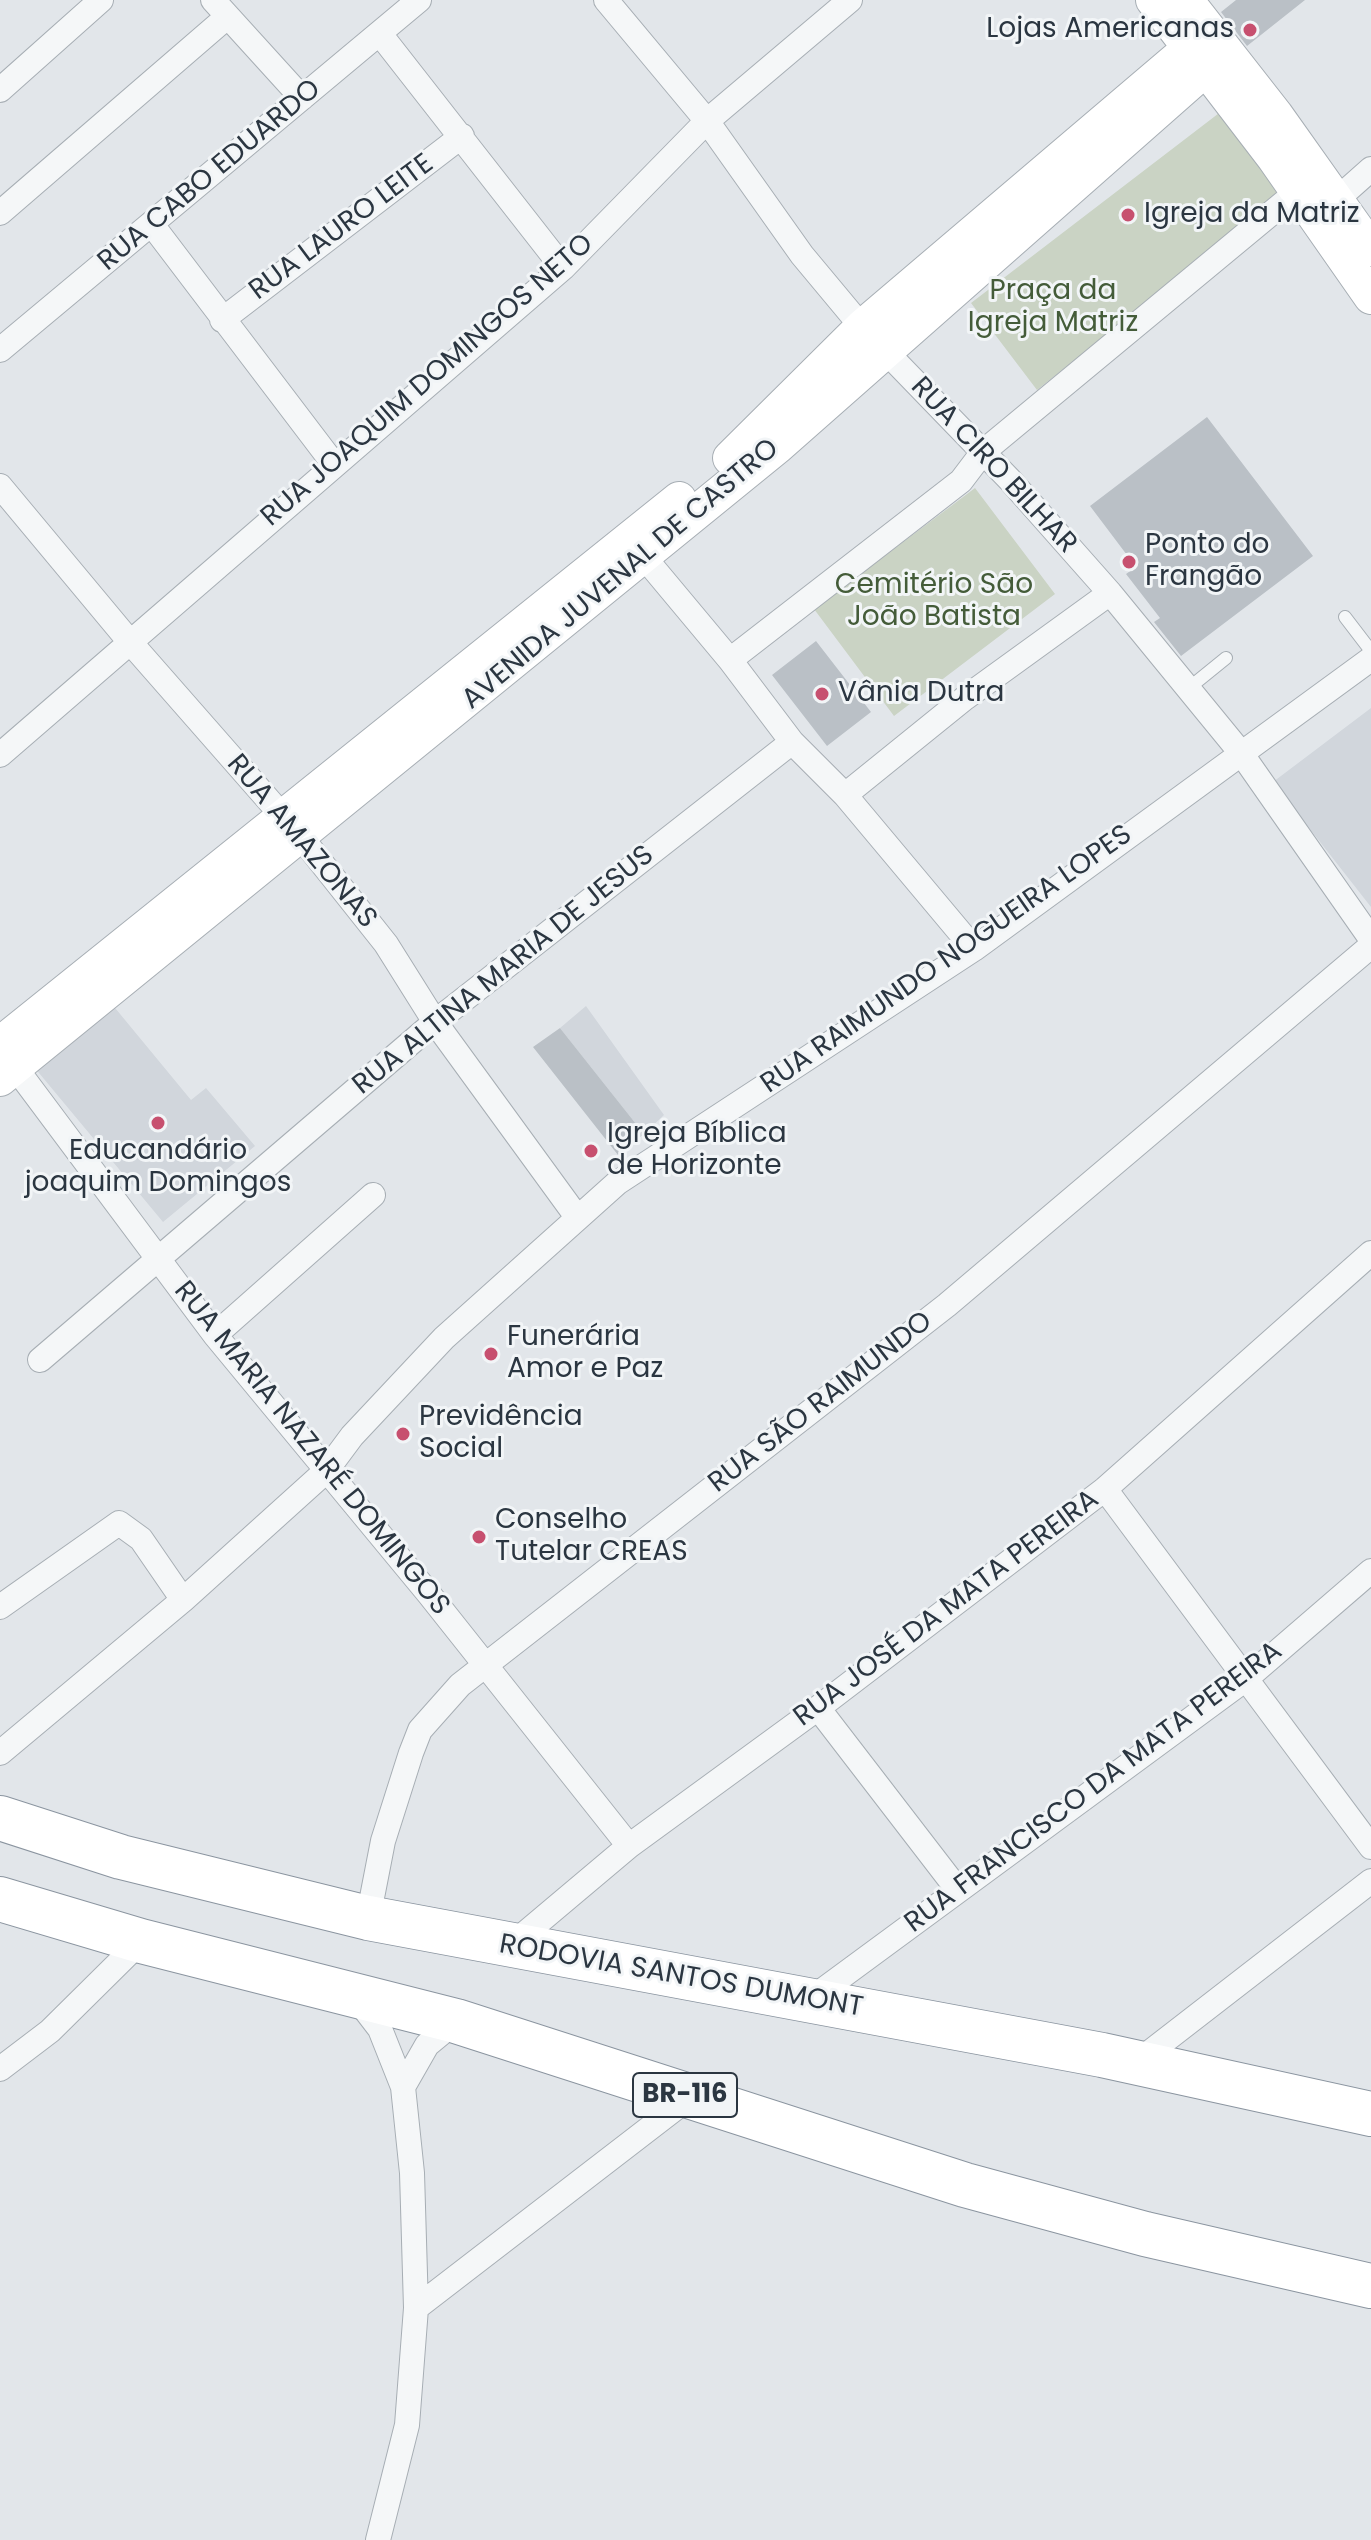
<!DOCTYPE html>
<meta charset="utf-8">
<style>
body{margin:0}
canvas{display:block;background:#e2e6ea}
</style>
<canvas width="1371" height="2540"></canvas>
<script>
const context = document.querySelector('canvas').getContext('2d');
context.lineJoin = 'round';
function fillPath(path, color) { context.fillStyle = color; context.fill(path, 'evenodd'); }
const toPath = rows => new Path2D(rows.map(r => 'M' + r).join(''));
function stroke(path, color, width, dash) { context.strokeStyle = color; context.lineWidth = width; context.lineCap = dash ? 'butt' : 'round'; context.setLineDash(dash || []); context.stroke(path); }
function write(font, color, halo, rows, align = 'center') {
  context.font = font + ' Poppins,sans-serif'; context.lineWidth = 6; context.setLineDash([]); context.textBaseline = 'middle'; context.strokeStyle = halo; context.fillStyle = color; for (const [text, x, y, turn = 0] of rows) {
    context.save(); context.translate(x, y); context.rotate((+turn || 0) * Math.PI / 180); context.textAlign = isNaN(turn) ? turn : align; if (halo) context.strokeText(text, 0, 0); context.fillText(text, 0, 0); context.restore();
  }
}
fillPath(toPath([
 [1371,708,1371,907,1273,782],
 [111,1003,191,1100,206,1088,255,1146,163,1222,34,1067],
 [586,1006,664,1115,644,1134,560,1028]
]), '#d1d6dc');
fillPath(toPath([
 [1227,107,1283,194,1037,390,971,303],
 [975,488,1055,594,894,716,814,609]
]), '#cad3c4');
fillPath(toPath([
 [1236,0,1305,0,1247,46,1221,12],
 [1207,417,1313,556,1181,656,1154,622,1160,618,1126,574,1136,567,1090,506],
 [816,641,871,712,827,746,772,675],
 [560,1028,644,1134,618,1155,533,1047]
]), '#bac0c6');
const lane = toPath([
 [1345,617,1371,651],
 [1189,688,1226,658]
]);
const street = toPath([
 [213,0,302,98],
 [606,0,707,121,802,255,862,327,1010,480,1110,593,1241,753,1371,939],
 [380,34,563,268],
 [0,90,101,0],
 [1335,201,1371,169],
 [0,213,227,17],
 [153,226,333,463],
 [222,320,462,136],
 [0,350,419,0],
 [0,486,130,642,301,837,386,944,435,1022,577,1217],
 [644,557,730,660,792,742,845,795,974,949],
 [730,660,961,481,983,452,1298,191],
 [0,755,563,268,707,121,850,0],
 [845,795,965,698,1110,593],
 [6,1055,215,1335,429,1594,629,1846],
 [215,1335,373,1195],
 [40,1360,435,1022,792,742],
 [1105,1489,1371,1847],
 [0,1607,119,1523,141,1539,183,1600],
 [818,1708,958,1890],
 [0,1753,183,1600,326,1471,352,1436,444,1338,617,1183,974,949,1371,659],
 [368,1918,383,1841,411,1753,420,1730,460,1685,947,1305,1371,946],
 [509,1947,629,1846,818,1708,1105,1489,1371,1253],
 [357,1999,380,2029,403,2087,412,2173,416,2308,407,2425,378,2540],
 [811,1999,1247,1678,1371,1571],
 [1136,2063,1371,1881],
 [0,2069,50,2031,141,1941],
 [403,2087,427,2045,456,2021],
 [416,2308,690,2097]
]);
const secondary = toPath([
 [1153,0,1274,158,1371,297],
 [1186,0,1276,115,1371,249],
 [730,458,862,327,1210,31],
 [0,1044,679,499],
 [0,1079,778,446,1226,51]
]);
const highway = toPath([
 [0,1818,121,1857,368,1918,1102,2055,1371,2114],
 [0,1899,141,1941,456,2021,965,2185,1145,2234,1371,2286]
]);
stroke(lane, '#a7aeb4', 14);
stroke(street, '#a7aeb4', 26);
stroke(secondary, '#a7aeb4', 36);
stroke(highway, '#8b95a0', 46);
stroke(lane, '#f5f7f8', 12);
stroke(street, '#f5f7f8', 24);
stroke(secondary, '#fff', 34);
stroke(highway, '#fff', 44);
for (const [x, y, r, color] of [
 [1250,30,8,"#c7506f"],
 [1128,215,8,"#c7506f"],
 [1129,562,8,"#c7506f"],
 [822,694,8,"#c7506f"],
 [158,1123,8,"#c7506f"],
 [591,1151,8,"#c7506f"],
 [491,1354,8,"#c7506f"],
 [403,1434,8,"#c7506f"],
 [479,1537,8,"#c7506f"]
]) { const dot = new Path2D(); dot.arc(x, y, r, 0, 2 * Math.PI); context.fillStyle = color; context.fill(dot); stroke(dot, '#f2f5f7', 3); }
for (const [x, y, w] of [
 [685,2095,104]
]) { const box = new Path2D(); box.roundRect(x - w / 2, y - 22, w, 44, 6); context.fillStyle = '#f2f5f7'; context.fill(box); stroke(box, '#2b3641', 2); }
write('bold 26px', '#2b3641', null, [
 ["BR-116",685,2095]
]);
write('28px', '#2b3641', '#f2f5f7', [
 ["Lojas Americanas",1234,30,"right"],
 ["Igreja da Matriz",1144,215],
 ["Ponto do",1145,546],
 ["Frangão",1145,578],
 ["Vânia Dutra",838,694],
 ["Igreja Bíblica",607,1135],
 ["de Horizonte",607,1167],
 ["Educandário",158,1152,"center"],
 ["joaquim Domingos",158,1184,"center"],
 ["Funerária",507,1338],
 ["Amor e Paz",507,1370],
 ["Previdência",419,1418],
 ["Social",419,1450],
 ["Conselho",495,1521],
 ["Tutelar CREAS",495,1553]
], 'left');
write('28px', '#2b3641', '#f2f5f7', [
 ["RUA CABO EDUARDO",210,176,-40],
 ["RUA LAURO LEITE",342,228,-37],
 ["RUA JOAQUIM DOMINGOS NETO",428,381,-41],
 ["RUA CIRO BILHAR",993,466,47],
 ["AVENIDA JUVENAL DE CASTRO",621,575,-40],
 ["RUA AMAZONAS",301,842,50],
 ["RUA RAIMUNDO NOGUEIRA LOPES",947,960,-35],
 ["RUA ALTINA MARIA DE JESUS",504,971,-39],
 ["RUA SÃO RAIMUNDO",821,1403,-38],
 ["RUA MARIA NAZARÉ DOMINGOS",311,1449,51],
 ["RUA JOSÉ DA MATA PEREIRA",947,1609,-37],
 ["RUA FRANCISCO DA MATA PEREIRA",1094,1788,-37],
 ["RODOVIA SANTOS DUMONT",681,1977,10]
]);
write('28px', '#445c39', '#f2f5f7', [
 ["Praça da",1053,292],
 ["Igreja Matriz",1053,324],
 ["Cemitério São",934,586],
 ["João Batista",934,618]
]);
</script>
